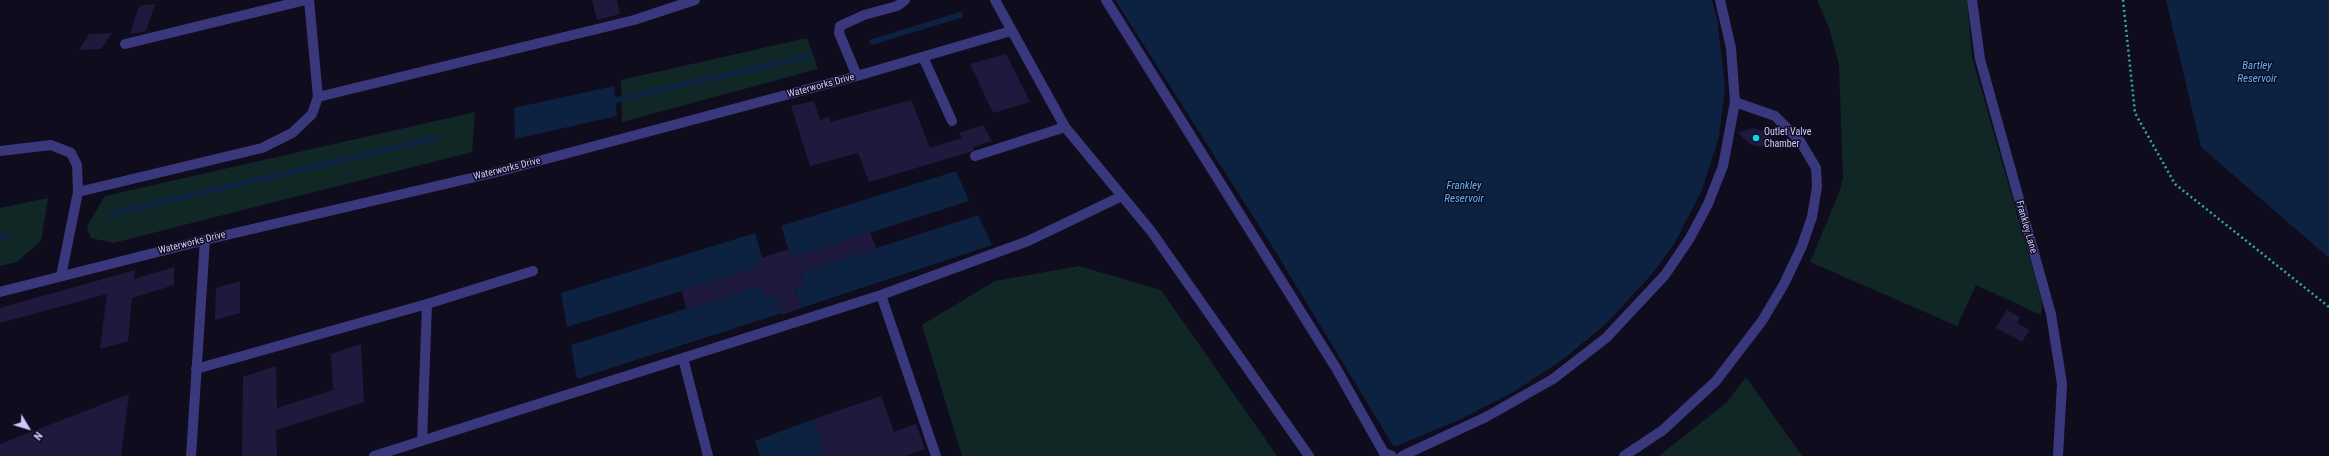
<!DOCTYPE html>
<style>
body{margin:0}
#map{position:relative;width:2329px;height:456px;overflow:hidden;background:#0f0c1e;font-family:"Roboto Condensed",sans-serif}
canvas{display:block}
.north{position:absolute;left:8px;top:408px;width:40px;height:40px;-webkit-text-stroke:3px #0f0c1e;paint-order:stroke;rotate:128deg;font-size:11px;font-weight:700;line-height:16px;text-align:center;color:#cfcafe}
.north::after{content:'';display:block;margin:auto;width:14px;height:18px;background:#cfcafe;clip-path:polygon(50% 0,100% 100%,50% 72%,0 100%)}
</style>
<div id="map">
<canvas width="2329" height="456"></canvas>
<div class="north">N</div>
</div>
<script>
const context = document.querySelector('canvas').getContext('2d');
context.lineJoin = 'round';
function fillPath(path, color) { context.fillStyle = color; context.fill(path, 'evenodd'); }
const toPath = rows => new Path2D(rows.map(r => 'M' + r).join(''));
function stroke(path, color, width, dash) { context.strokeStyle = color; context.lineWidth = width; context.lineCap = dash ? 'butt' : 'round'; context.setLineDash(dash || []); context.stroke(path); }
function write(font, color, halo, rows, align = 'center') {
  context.font = font + ' "Roboto Condensed",sans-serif'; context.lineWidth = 3; context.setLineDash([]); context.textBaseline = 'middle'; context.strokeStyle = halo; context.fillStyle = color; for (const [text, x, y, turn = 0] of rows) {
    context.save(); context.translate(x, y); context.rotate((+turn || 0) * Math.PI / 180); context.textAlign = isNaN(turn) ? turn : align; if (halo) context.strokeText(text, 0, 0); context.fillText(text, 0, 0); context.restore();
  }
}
fillPath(toPath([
 [1817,0,1967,0,1972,57,2042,302,2041,315,1976,285,1957,326,1810,262,1839,193,1843,178,1839,64,1829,28],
 [807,38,818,69,622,122,621,80],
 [475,112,472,152,113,243,91,238,87,226,105,196],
 [48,198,41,241,17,262,0,266,0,208],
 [1079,266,1161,290,1277,456,962,456,922,325,995,281],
 [1746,377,1802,456,1659,456,1726,403]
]), '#102726');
fillPath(toPath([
 [1115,0,1712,0,1717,19,1725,86,1719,137,1701,192,1674,244,1652,274,1606,324,1562,360,1515,391,1461,419,1394,447,1272,246],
 [2166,0,2329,0,2329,258,2201,147],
 [614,86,617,116,515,139,514,108],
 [956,171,969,201,791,258,781,226],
 [978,215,992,245,801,308,795,288,804,285,800,273],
 [755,233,762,258,756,260,758,267,567,327,561,293],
 [761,285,765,298,776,294,782,313,577,379,571,345],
 [814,419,825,456,760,456,755,441]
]), '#0d2241');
stroke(toPath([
 [872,42,960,15],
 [616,100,809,56],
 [111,214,436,138],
 [0,238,10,235]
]), '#0d2241', 5.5);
fillPath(toPath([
 [592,0,617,0,620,14,597,20],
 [155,4,146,31,130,34,139,6],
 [112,33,101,49,79,50,89,34],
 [1006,54,1030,102,993,113,970,64],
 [911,100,930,148,962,138,959,133,983,125,992,141,973,147,974,150,970,152,869,182,858,153,810,166,791,106,814,101,820,120,829,117,831,122],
 [1752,128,1763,131,1776,143,1759,147,1750,144,1738,133],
 [870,232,876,248,800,273,804,285,795,288,801,308,782,315,776,294,765,298,761,285,686,309,682,291,758,267,755,260,789,249,791,258],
 [174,267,174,285,132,298,128,341,100,349,107,294,0,323,0,308,135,270,134,279],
 [240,281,240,313,215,320,216,288],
 [2007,310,2020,317,2017,323,2029,330,2022,342,1996,328],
 [361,344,364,402,276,430,277,456,242,456,243,377,276,366,277,408,333,390,331,354],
 [129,394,121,456,0,456,0,444],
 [881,396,894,432,916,424,925,449,906,456,825,456,814,419]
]), '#20193e');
stroke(toPath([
 [2123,0,2135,113,2175,184,2329,307]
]), '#30aca2', 2.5, [2, 3]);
stroke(toPath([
 [1106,0,1336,368,1384,453,1392,456],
 [1972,0,1980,59,2051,314,2062,384,2058,456],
 [125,44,306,0],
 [923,57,952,121],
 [857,76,839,33,840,26,864,15,897,6,905,0],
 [318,97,634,20,695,0],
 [1065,127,1151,231,1309,456],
 [0,151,51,145,71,153,77,165,78,192],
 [975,156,1065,127,995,0],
 [61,276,78,192,262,148,292,133,312,114,318,97,309,0],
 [0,292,205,240,501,171,857,76,1011,31],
 [881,295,936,456],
 [427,304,533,271],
 [683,358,881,295,1028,241,1122,196],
 [196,369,427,304,422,441],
 [191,456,205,240],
 [374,456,683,358,708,456],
 [1402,456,1486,417,1553,379,1606,338,1665,275,1690,238,1708,204,1723,166,1735,102,1731,48,1720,0],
 [1624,456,1663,430,1716,381,1762,321,1784,284,1802,246,1812,217,1817,187,1816,168,1800,141,1775,116,1735,102]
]), '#3a387c', 10);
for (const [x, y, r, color] of [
 [1756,138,4,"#06dbee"]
]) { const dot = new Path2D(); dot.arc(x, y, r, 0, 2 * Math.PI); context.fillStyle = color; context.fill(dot); stroke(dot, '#0f0c1e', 1.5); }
write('10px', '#cfcafe', '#0f0c1e', [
 ["Waterworks Drive",821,86,-15],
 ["Waterworks Drive",507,169,-14],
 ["Frankley Lane",2026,227,74],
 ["Waterworks Drive",192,243,-14]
]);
write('10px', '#cfcafe', '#0f0c1e', [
 ["Outlet Valve",1764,132],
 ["Chamber",1764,144]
], 'left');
write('italic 11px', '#5bb4fb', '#0f0c1e', [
 ["Bartley",2257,66],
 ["Reservoir",2257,79],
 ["Frankley",1464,186],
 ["Reservoir",1464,199]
]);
</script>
